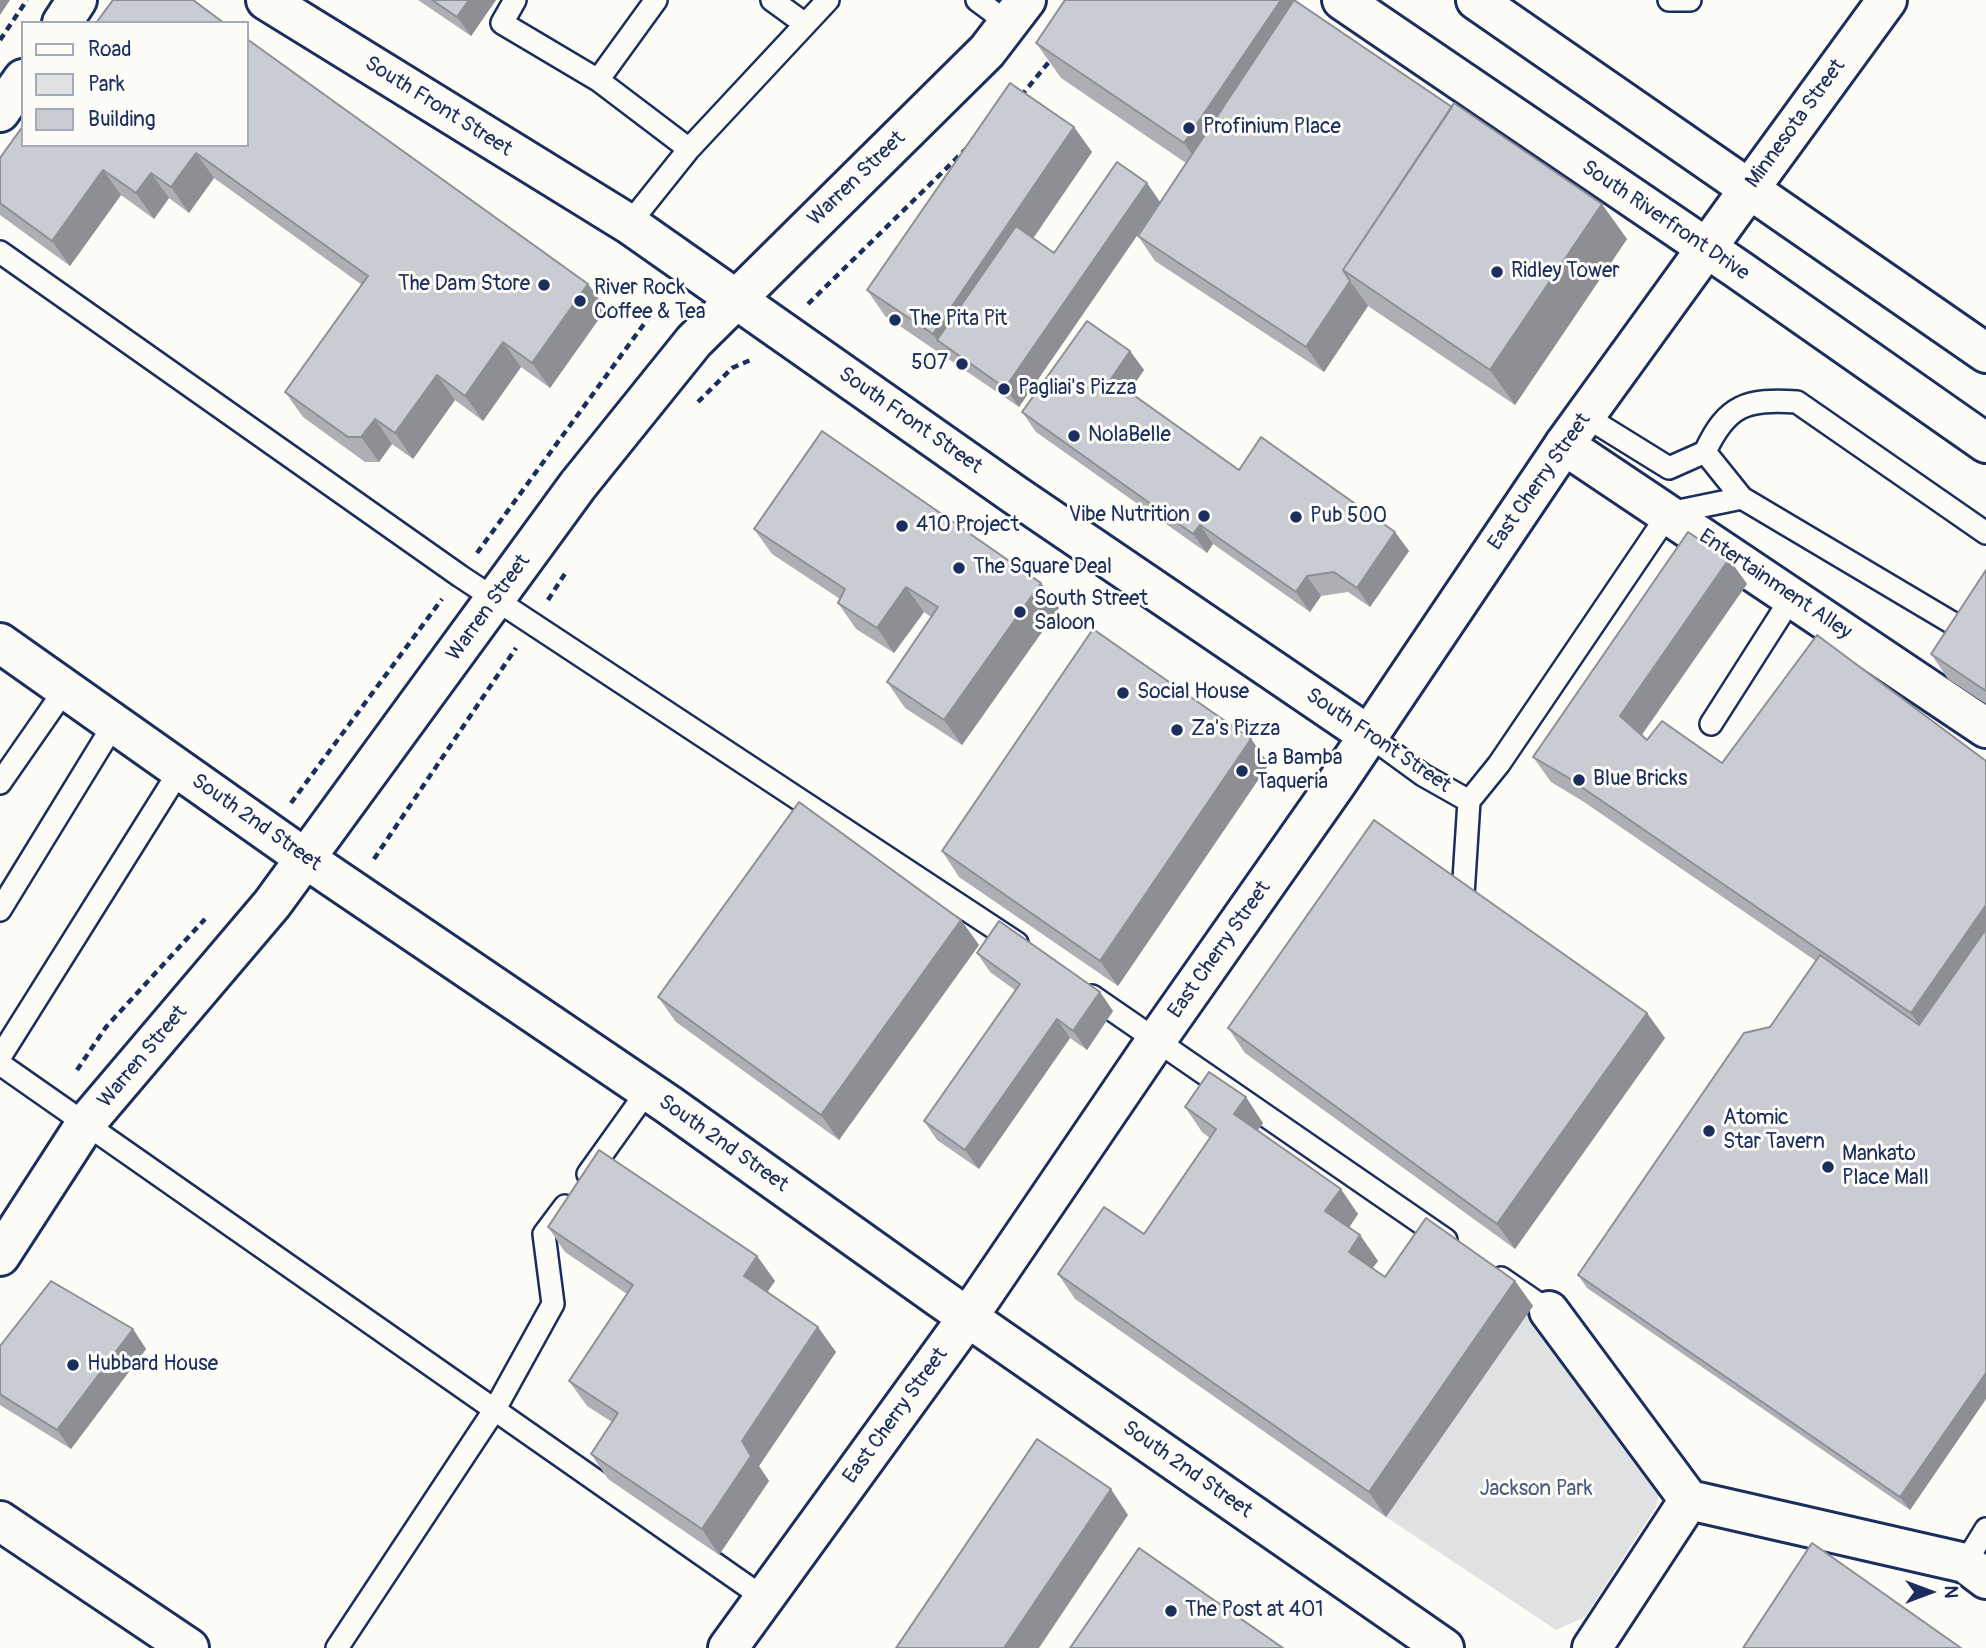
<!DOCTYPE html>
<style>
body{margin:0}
#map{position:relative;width:1986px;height:1648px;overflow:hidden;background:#fdfcf7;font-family:Pangolin,sans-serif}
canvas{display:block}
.legend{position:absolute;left:21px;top:21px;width:228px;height:126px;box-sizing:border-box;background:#fdfcf7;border:2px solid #a3aaba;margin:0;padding:9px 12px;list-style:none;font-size:21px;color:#1b2f5e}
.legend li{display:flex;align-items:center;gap:14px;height:35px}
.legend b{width:35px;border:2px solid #a3aaba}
.north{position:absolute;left:1895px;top:1557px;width:70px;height:70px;-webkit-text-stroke:5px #fdfcf7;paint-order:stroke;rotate:90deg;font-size:19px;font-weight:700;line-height:28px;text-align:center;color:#1b2f5e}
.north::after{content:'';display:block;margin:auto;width:24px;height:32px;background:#1b2f5e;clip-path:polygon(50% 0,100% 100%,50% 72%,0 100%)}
</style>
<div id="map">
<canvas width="1986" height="1648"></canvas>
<ul class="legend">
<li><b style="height:9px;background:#fdfcf7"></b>Road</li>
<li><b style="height:19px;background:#e0e1e3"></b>Park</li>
<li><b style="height:19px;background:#c9ccd3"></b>Building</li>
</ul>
<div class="north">N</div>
</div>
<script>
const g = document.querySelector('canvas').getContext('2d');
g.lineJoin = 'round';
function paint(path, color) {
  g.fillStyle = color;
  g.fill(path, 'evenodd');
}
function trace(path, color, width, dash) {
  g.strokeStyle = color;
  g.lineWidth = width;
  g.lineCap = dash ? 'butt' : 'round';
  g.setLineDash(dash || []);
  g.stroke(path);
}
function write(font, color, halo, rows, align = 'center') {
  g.font = font + ' Pangolin,sans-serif';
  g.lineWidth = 6;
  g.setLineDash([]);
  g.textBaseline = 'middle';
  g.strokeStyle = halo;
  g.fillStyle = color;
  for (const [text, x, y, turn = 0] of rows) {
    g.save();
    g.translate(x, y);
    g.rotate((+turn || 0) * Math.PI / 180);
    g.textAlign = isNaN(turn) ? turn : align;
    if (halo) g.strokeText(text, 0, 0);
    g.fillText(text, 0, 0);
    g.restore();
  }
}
paint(new Path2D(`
 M1533,1306L1659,1492L1656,1507L1585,1617L1556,1630L1386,1517Z`), '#e0e1e3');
const lane = new Path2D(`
 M515,0L502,23L598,80L689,149
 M772,0L805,24
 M977,0L1008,23
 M1669,0H1690
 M598,80L656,0
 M629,224L689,149L828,0
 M0,252L460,576L1017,943
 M1585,416L1669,468L1705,452C1727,404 1747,399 1797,402L1986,533
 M1705,452L1742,498
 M1711,724L1792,597
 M1368,735L1423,775L1469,801L1463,895
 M0,783L66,688
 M1469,801L1499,764L1669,513L1742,498L1976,637
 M0,910L114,724
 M1092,996L1446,1240
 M0,1057L180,770
 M0,1064L764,1598
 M588,1174L648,1090
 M1501,1278L1549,1311
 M1965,1563L1986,1529
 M337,1648L495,1409L553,1304L544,1234L565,1206`);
const street = new Path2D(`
 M62,23L77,0
 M0,112L23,79
 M1750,188L1887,0
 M1564,445L1986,728
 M1549,1311L1689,1500L1965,1563L1986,1579
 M0,1521L189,1648
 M1592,1648L1689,1500`);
const secondary = new Path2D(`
 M266,0L629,224L1015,495L1368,735
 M1342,0L1739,270L1986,443
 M1476,0L1986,353
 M0,643L306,859L669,1105L940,1298L1444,1648
 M0,1256L86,1123L272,904L578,485L694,341L987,51L1026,0
 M728,1648L968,1317L1155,1042L1336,784L1564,445L1750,188`);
trace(lane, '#1b2f5e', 26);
trace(street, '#1b2f5e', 44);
trace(secondary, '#1b2f5e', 44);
trace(new Path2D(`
 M0,40L27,0
 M1021,96L1053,57
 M808,304L967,148
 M698,402L732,368L753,359
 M477,553L652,313
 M548,600L566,572
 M291,803L442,599
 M374,859L516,648
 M77,1070L106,1027L205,919`), '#1b2f5e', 4.5, [7, 5]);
trace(lane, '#fdfcf7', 21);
trace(street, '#fdfcf7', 38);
trace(secondary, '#fdfcf7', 38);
paint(new Path2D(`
 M418,0H496L471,36Z
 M1294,0L1452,107L1627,239L1515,405L1368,306L1324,372L1155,261L1138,236L1148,220L1019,407L885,316L867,290L1074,127L1092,152L1033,238L1054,253L1147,183L1160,202L1186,163L1061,78L1036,43Z
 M247,145L588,284L606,309L550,388L521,367L483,421L455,400L413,459L392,444L379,462H365L303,417L285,392L362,285L214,178L189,213L169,198L154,219L121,195L70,266L0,215V158Z
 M1130,351L1144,370L1129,391L1239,470L1395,532L1409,551L1370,607L1348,592L1321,596L1310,612L1213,544L1207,553L1036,432L1022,412Z
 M754,529L1059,608L962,745L905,708L887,682L931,617L924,612L894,653L856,629L838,603L840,599L772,554Z
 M1729,559L1747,584L1642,735L1647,740L1722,763L1986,761V1399L1910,1510L1587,1288L1578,1275L1770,1027L1816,961L1584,802L1551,782L1533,757Z
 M1986,570V704L1948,679L1931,654Z
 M1251,739L1269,764L1118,986L959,877L942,851Z
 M961,920L979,945L839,1140L676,1022L658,997Z
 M977,953L1100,992L1113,1011L1087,1050L1070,1038L979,1169L937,1140L924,1121L1015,990L990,972Z
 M1647,1013L1665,1038L1515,1249L1245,1053L1228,1028Z
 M1185,1107L1263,1123L1257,1131L1358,1214L1349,1228L1360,1235L1378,1261L1372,1268L1385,1277L1515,1281L1533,1306L1386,1517L1075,1299L1058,1274L1144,1234L1210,1138L1202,1132Z
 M548,1227L757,1256L775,1281L767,1292L836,1352L759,1466L769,1481L719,1555L608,1479L591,1454L612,1422L587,1406L569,1381L627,1294L565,1252Z
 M133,1329L146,1349L71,1449L0,1405V1346Z`), '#adafb5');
paint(new Path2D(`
 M0,0H10L0,15Z
 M469,0H496L471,36L457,17Z
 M1281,0H1294L1312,26L1209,178L1184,143Z
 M1074,127L1092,152L955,353L937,340L933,334Z
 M196,153L214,178L189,213L171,187Z
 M103,170L121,195L70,266L52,241Z
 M151,173L169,198L154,219L136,193Z
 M1147,183L1160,202L1019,407L1005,388Z
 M1602,204L1627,239L1515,405L1490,370Z
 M1350,281L1368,306L1324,372L1306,347Z
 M588,284L606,309L550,388L532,363Z
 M503,342L521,367L483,421L465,396Z
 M1130,351L1144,370L1125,398L1111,379Z
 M437,375L455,400L413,459L395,433Z
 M375,419L392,444L379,462L361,437Z
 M1200,525L1213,544L1207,553L1193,534Z
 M1395,532L1409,551L1370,607L1357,588Z
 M1729,559L1747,584L1637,741L1620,716Z
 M1307,576L1321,596L1310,612L1296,592Z
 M1041,583L1059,608L962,745L944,720Z
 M906,587L924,612L894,653L877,628Z
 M1251,739L1269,764L1118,986L1100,961Z
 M1986,905V956L1928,1038L1911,1013Z
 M961,920L979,945L839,1140L821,1115Z
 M1100,992L1113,1011L1087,1050L1073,1031Z
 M1647,1013L1665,1038L1515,1249L1497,1224Z
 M1057,1019L1070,1038L979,1169L965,1150Z
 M1246,1097L1263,1123L1251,1140L1234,1114Z
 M1341,1189L1358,1214L1343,1236L1325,1211Z
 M1360,1235L1378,1261L1366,1277L1349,1252Z
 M757,1256L775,1281L761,1301L744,1276Z
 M1515,1281L1533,1306L1386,1517L1369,1492Z
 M818,1327L836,1352L759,1466L769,1481L719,1555L702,1529L742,1441Z
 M133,1329L146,1349L71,1449L57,1430Z
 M1986,1373V1399L1910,1510L1900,1497Z
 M1111,1489L1128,1515L1039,1648H1004Z`), '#8d8f94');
const building = new Path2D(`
 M113,0H193L224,23H96Z
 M432,0H469L457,17Z
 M1065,0H1281L1184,143L1036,43Z
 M1294,0L1452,107L1343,270L1350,281L1306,347L1138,236Z
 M247,39L588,284L532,363L503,342L465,396L437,375L395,433L375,419L361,437H348L285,392L368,276L196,153L171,187L151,173L136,193L103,170L52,241L0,203V158L23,126V145H247Z
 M1010,83L1074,127L933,334L867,290Z
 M1454,103L1602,204L1490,370L1343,270Z
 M1117,162L1147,183L1005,388L937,340L1016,226L1054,253Z
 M1087,321L1130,351L1111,379L1239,470L1261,437L1395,532L1357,588L1334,572L1307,576L1296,592L1200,525L1193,534L1022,412Z
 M822,431L1041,583L944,720L887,682L938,607L906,587L877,628L838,603L845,589L754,529Z
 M1688,532L1729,559L1620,716L1647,740L1662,721L1722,763L1817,635L1986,761V905L1911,1013L1567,777L1533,757Z
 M1986,570V691L1931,654Z
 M1093,629L1251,739L1100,961L942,851Z
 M799,802L961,920L821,1115L658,997Z
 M1374,820L1647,1013L1497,1224L1228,1028Z
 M999,921L1100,992L1073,1031L1057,1019L965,1150L924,1121L1020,984L977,953Z
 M1986,929V1373L1900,1497L1578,1275L1744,1033L1770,1027L1820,955L1919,1025Z
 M1209,1072L1246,1097L1234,1114L1341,1189L1325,1211L1360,1235L1349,1252L1385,1277L1426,1218L1515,1281L1369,1492L1058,1274L1104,1207L1144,1234L1216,1129L1185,1107Z
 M599,1150L757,1256L744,1276L818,1327L742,1441L751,1456L702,1529L591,1454L618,1413L569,1381L633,1285L548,1227Z
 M51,1281L133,1329L57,1430L0,1394V1346Z
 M1037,1439L1111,1489L1004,1648H896Z
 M1812,1543L1961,1648H1743Z
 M1139,1548L1283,1648H1070Z`);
paint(building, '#c9ccd3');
trace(building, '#8d8f94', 2);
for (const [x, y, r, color] of [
 [1189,128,7,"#1b2f5e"],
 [1497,272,7,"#1b2f5e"],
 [544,285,7,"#1b2f5e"],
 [580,301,7,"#1b2f5e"],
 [895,320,7,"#1b2f5e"],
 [962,364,7,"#1b2f5e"],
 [1004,389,7,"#1b2f5e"],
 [1074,436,7,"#1b2f5e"],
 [1204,516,7,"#1b2f5e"],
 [1296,517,7,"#1b2f5e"],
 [902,526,7,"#1b2f5e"],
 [959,568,7,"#1b2f5e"],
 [1020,612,7,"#1b2f5e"],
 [1123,693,7,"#1b2f5e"],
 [1177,730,7,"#1b2f5e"],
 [1242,771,7,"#1b2f5e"],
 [1579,780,7,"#1b2f5e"],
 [1709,1131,7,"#1b2f5e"],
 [1828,1167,7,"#1b2f5e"],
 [73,1365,7,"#1b2f5e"],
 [1171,1611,7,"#1b2f5e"]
]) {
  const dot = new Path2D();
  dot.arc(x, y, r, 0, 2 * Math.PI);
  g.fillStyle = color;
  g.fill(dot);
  trace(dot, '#fdfcf7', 2.5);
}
write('21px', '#1b2f5e', '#fdfcf7', [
 ["South Front Street",438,107,32],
 ["Minnesota Street",1796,124,-54],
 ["Warren Street",857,179,-44],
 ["South Riverfront Drive",1665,221,34],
 ["South Front Street",910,421,35],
 ["East Cherry Street",1540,482,-55],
 ["Entertainment Alley",1775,585,34],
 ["Warren Street",489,608,-54],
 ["South Front Street",1378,741,34],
 ["South 2nd Street",256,823,35],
 ["East Cherry Street",1220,950,-55],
 ["Warren Street",143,1057,-50],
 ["South 2nd Street",723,1144,35],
 ["East Cherry Street",896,1416,-54],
 ["South 2nd Street",1187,1470,35]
]);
write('21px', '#1b2f5e', '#fdfcf7', [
 ["Profinium Place",1203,128],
 ["Ridley Tower",1511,272],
 ["The Dam Store",530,285,"right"],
 ["River Rock",594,289],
 ["Coffee & Tea",594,313],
 ["The Pita Pit",909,320],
 ["507",948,364,"right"],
 ["Pagliai's Pizza",1018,389],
 ["NolaBelle",1088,436],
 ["Vibe Nutrition",1190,516,"right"],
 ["Pub 500",1310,517],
 ["410 Project",916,526],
 ["The Square Deal",973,568],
 ["South Street",1034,600],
 ["Saloon",1034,624],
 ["Social House",1137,693],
 ["Za's Pizza",1191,730],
 ["La Bamba",1256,759],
 ["Taqueria",1256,783],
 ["Blue Bricks",1593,780],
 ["Atomic",1723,1119],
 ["Star Tavern",1723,1143],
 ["Mankato",1842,1155],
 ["Place Mall",1842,1179],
 ["Hubbard House",87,1365],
 ["The Post at 401",1185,1611]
], 'left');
write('21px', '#4c5c7f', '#fdfcf7', [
 ["Jackson Park",1536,1490]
]);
</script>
